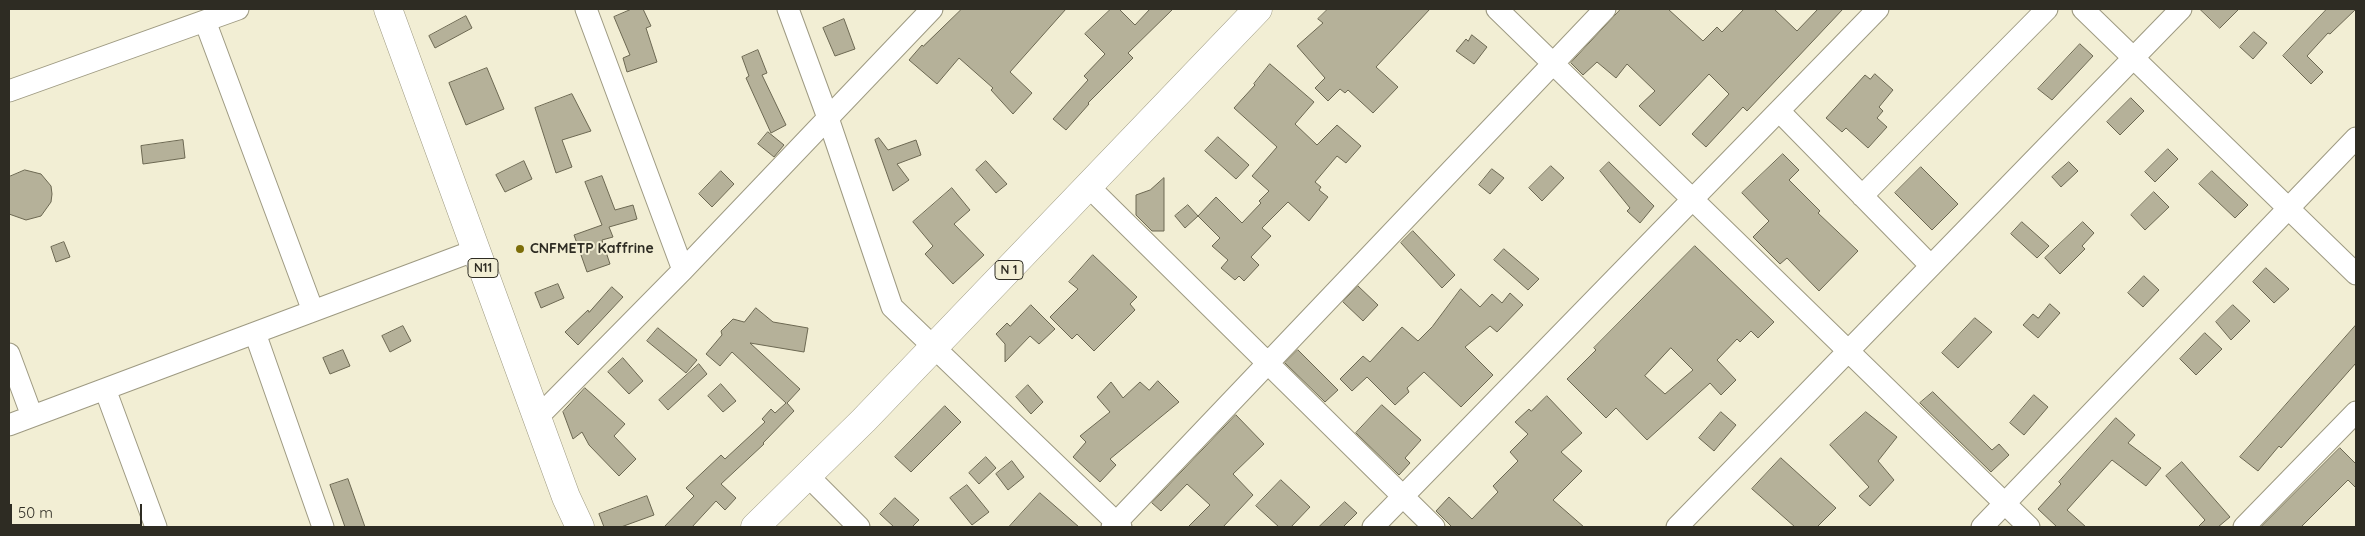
<!DOCTYPE html>
<style>
body{margin:0}
#map{position:relative;width:2365px;height:536px;overflow:hidden;background:#f2eed4;font-family:Quicksand,sans-serif}
canvas{display:block}
.frame{position:absolute;inset:0;border:10px solid #2e2c23;pointer-events:none}
.scale{position:absolute;left:10px;top:504px;width:132px;height:22px;box-sizing:border-box;border:2px solid #2e2c23;border-top:0;padding-left:6px;font-size:15px;line-height:18px;white-space:nowrap;color:#2e2c23;-webkit-text-stroke:4px #f2eed4;paint-order:stroke}
</style>
<div id="map">
<canvas width="2365" height="536"></canvas>
<div class="frame"></div>
<div class="scale">50 m</div>
</div>
<script>
const g = document.querySelector('canvas').getContext('2d');
g.lineJoin = 'round';
function paint(path, color) {
  g.fillStyle = color;
  g.fill(path, 'evenodd');
}
function trace(path, color, width, dash) {
  g.strokeStyle = color;
  g.lineWidth = width;
  g.lineCap = dash ? 'butt' : 'round';
  g.setLineDash(dash || []);
  g.stroke(path);
}
function write(font, color, halo, rows, align = 'center') {
  g.font = font + ' Quicksand,sans-serif';
  g.lineWidth = 4;
  g.setLineDash([]);
  g.textBaseline = 'middle';
  g.strokeStyle = halo;
  g.fillStyle = color;
  for (const [text, x, y, turn = 0] of rows) {
    g.save();
    g.translate(x, y);
    g.rotate((+turn || 0) * Math.PI / 180);
    g.textAlign = isNaN(turn) ? turn : align;
    if (halo) g.strokeText(text, 0, 0);
    g.fillText(text, 0, 0);
    g.restore();
  }
}
const building = new Path2D(`
 M632,9H643L651,26L646,28L657,62L627,72L623,58L630,55L614,17Z
 M962,9H1066L1010,72L1032,93L1013,114L991,90L993,88L959,58L937,84L909,60L922,45L923,46Z
 M1111,9H1119L1135,25L1150,9H1173L1128,53L1133,58L1088,103L1089,104L1066,130L1053,119L1088,80L1084,76L1105,54L1085,34Z
 M1328,9H1430L1376,67L1398,87L1373,113L1348,90L1345,93L1340,89L1328,101L1315,88L1325,78L1297,46L1323,23L1318,19Z
 M1621,9H1668L1703,41L1717,27L1722,32L1744,9H1774L1797,31L1818,9H1843L1747,111L1743,107L1706,147L1692,134L1729,94L1709,74L1660,126L1639,106L1655,91L1627,64L1616,78L1597,62L1583,75L1571,63Z
 M2200,9H2239L2220,28Z
 M2327,9H2356L2330,34L2328,33L2307,56L2323,72L2311,84L2283,56Z
 M466,16L472,28L435,48L429,36Z
 M844,19L855,49L835,56L823,28Z
 M2254,32L2267,43L2253,59L2240,47Z
 M1472,35L1487,47L1474,64L1456,51L1466,39L1468,41Z
 M2080,44L2093,56L2052,100L2038,89Z
 M758,50L767,73L762,75L786,125L771,133L746,78L749,76L742,57Z
 M1270,64L1314,102L1295,124L1317,145L1337,125L1361,146L1346,163L1337,156L1315,182L1321,187L1319,190L1328,197L1309,221L1288,202L1262,228L1271,236L1251,257L1259,265L1244,281L1239,276L1235,280L1221,268L1228,260L1212,246L1220,238L1198,216L1216,197L1242,223L1261,203L1259,201L1269,191L1252,176L1277,147L1234,108L1255,85L1254,84Z
 M487,68L504,109L466,125L449,83Z
 M1875,74L1893,90L1879,107L1883,111L1877,118L1887,127L1868,148L1846,128L1842,132L1826,118L1865,75L1870,79Z
 M572,94L591,131L562,140L572,167L556,173L535,108Z
 M2131,98L2144,111L2120,135L2107,122Z
 M768,132L784,145L774,157L758,144Z
 M1218,137L1249,165L1236,179L1205,151Z
 M879,138L888,150L916,140L921,155L897,164L909,180L893,191L875,140Z
 M183,140L185,158L143,164L141,146Z
 M2168,149L2178,159L2155,182L2145,172Z
 M1783,154L1799,170L1789,180L1820,211L1818,213L1858,251L1819,291L1787,258L1780,264L1753,237L1769,221L1742,193Z
 M524,161L532,179L505,192L496,175Z
 M986,161L1007,184L996,193L976,170Z
 M1609,162L1654,206L1640,223L1627,211L1630,208L1600,171Z
 M2069,162L2078,171L2061,187L2052,177Z
 M1551,166L1564,178L1542,201L1529,188Z
 M1921,167L1958,204L1932,230L1895,193Z
 M1492,169L1504,178L1490,194L1479,185Z
 M25,170L41,174L51,186L52,194L51,202L41,216L26,220L9,214V177Z
 M721,171L734,184L712,207L699,194Z
 M2212,171L2248,205L2235,218L2199,184Z
 M602,176L615,210L633,205L637,219L609,227L613,237L602,240L610,264L587,272L574,235L602,225L585,182Z
 M1164,178V231H1152L1136,215V195L1150,190Z
 M952,188L970,210L954,224L984,255L953,284L925,254L933,246L913,222Z
 M2154,192L2169,207L2145,230L2131,215Z
 M1188,205L1198,216L1185,228L1175,216Z
 M2022,222L2049,246L2037,258L2011,234Z
 M2083,222L2094,233L2082,246L2085,249L2060,274L2045,258Z
 M1413,231L1455,275L1442,288L1401,243Z
 M64,242L70,257L56,262L51,247Z
 M1695,246L1774,322L1758,338L1751,331L1740,342L1737,339L1717,360L1736,380L1721,395L1710,383L1647,440L1616,408L1606,418L1567,379L1596,350L1594,348ZM1671,348L1693,370L1665,394L1645,376Z
 M1504,249L1539,279L1528,290L1494,260Z
 M1093,255L1137,297L1130,304L1135,310L1094,351L1077,334L1072,339L1050,317L1078,289L1069,282Z
 M2266,268L2289,289L2274,303L2253,282Z
 M2144,276L2159,290L2143,307L2128,293Z
 M558,284L564,298L541,308L535,293Z
 M1358,286L1378,305L1363,321L1343,302Z
 M612,287L623,297L578,345L565,332L588,310L589,312Z
 M1461,289L1480,307L1492,294L1502,303L1510,293L1523,305L1497,332L1490,326L1465,347L1493,375L1461,407L1424,372L1407,388L1409,392L1395,405L1367,377L1352,391L1340,379L1363,356L1370,362L1402,327L1418,341L1432,327Z
 M2050,304L2060,313L2038,338L2023,325L2033,314L2038,318Z
 M1031,305L1055,329L1039,344L1030,336L1005,362V344L996,334L1007,323L1010,326Z
 M2233,305L2250,321L2231,340L2216,322Z
 M756,308L773,322L808,328L804,352L750,343L800,389L787,403L794,411L763,443L764,444L721,484L736,498L725,510L716,501L692,527H664L694,496L686,488L721,455L725,459L765,422L762,419L771,409L775,413L786,403L732,352L720,366L706,354L722,335L721,331L733,319L744,322Z
 M1975,318L1992,332L1958,368L1942,353Z
 M2356,325V363L2281,448L2279,446L2258,471L2240,457Z
 M403,326L411,341L390,352L382,336Z
 M658,328L697,360L686,373L647,341Z
 M2205,333L2222,349L2196,375L2180,359Z
 M343,350L350,366L330,374L323,358Z
 M1298,350L1338,390L1325,402L1285,363Z
 M623,358L643,381L629,394L608,372Z
 M699,364L707,374L668,410L659,400Z
 M1158,381L1179,402L1110,459L1116,465L1100,482L1073,457L1086,442L1080,436L1110,412L1097,397L1111,382L1123,398L1140,382L1149,390Z
 M721,384L736,401L723,412L708,396Z
 M1028,385L1043,402L1031,414L1016,397Z
 M585,388L625,424L614,436L636,459L619,476L589,445L582,432L573,439L563,412Z
 M1933,392L1992,450L1999,444L2009,455L1991,472L1920,403Z
 M2034,395L2048,407L2024,435L2010,423Z
 M1547,396L1582,433L1561,452L1582,471L1553,500L1584,527H1452L1436,511L1449,497L1472,519L1498,492L1493,486L1518,461L1510,452L1528,434L1515,422L1529,409L1531,411Z
 M1382,405L1421,440L1405,458L1410,463L1399,475L1356,433Z
 M945,406L961,422L911,472L895,457Z
 M1721,412L1736,425L1714,451L1699,438Z
 M1866,412L1897,437L1878,461L1894,480L1870,506L1859,496L1869,487L1830,445Z
 M1236,415L1264,444L1233,474L1253,495L1223,527H1188L1210,505L1187,484L1161,511L1152,503Z
 M2116,418L2135,435L2128,443L2161,468L2146,486L2112,460L2067,510L2086,527H2057L2038,509L2061,484L2059,482Z
 M2340,448L2356,464V488L2348,480L2301,527H2261Z
 M986,457L996,468L979,484L969,473Z
 M1781,458L1836,508L1817,527H1795L1752,489Z
 M1012,461L1024,477L1008,490L996,474Z
 M2182,462L2230,517L2218,527H2198L2205,520L2166,476Z
 M348,479L365,527H345L330,485Z
 M1281,480L1310,507L1291,527H1279L1256,506Z
 M967,485L989,512L972,525L950,498Z
 M1040,493L1079,527H1009Z
 M647,496L654,515L621,527H604L599,514Z
 M895,498L919,520L912,527H894L880,514Z
 M1345,502L1357,513L1343,527H1319Z`);
paint(building, '#b5b199');
trace(building, '#6c6852', 1);
const minor = new Path2D(`
 M586,9L683,270
 M788,9L828,118L892,307L1121,527
 M1497,9L2029,527
 M2083,9L2356,274
 M205,21L313,311
 M9,91L238,9
 M1779,111L1931,266
 M1088,186L1434,527
 M1862,196L2047,9
 M255,333L323,527
 M9,354L32,416
 M105,389L156,527
 M537,418L683,270L932,9
 M9,425L476,250
 M808,476L859,527
 M1112,527L1605,9
 M1373,527L1878,9
 M1677,527L2181,9
 M1982,527L2356,138
 M2244,527L2356,412`);
const primary = new Path2D(`
 M388,9L566,497L580,527`);
const trunk = new Path2D(`
 M755,527L864,420L1258,9`);
trace(minor, '#9e9a82', 23);
trace(primary, '#9e9a82', 29);
trace(trunk, '#9e9a82', 29);
trace(minor, '#fff', 21);
trace(primary, '#fff', 28);
trace(trunk, '#fff', 28);
for (const [x, y, r, color] of [
 [520,249,5,"#7c6d08"]
]) {
  const dot = new Path2D();
  dot.arc(x, y, r, 0, 2 * Math.PI);
  g.fillStyle = color;
  g.fill(dot);
  trace(dot, '#f2eed4', 2);
}
for (const [x, y, w] of [
 [483,268,30],
 [1009,270,28]
]) {
  const box = new Path2D();
  box.roundRect(x - w / 2, y - 9.5, w, 19, 4);
  g.fillStyle = '#f2eed4';
  g.fill(box);
  trace(box, '#2e2c23', 1);
}
write('bold 12px', '#2e2c23', null, [
 ["N11",483,268],
 ["N 1",1009,270]
]);
write('bold 14px', '#2e2c23', '#f2eed4', [
 ["CNFMETP Kaffrine",530,249]
], 'left');
</script>
